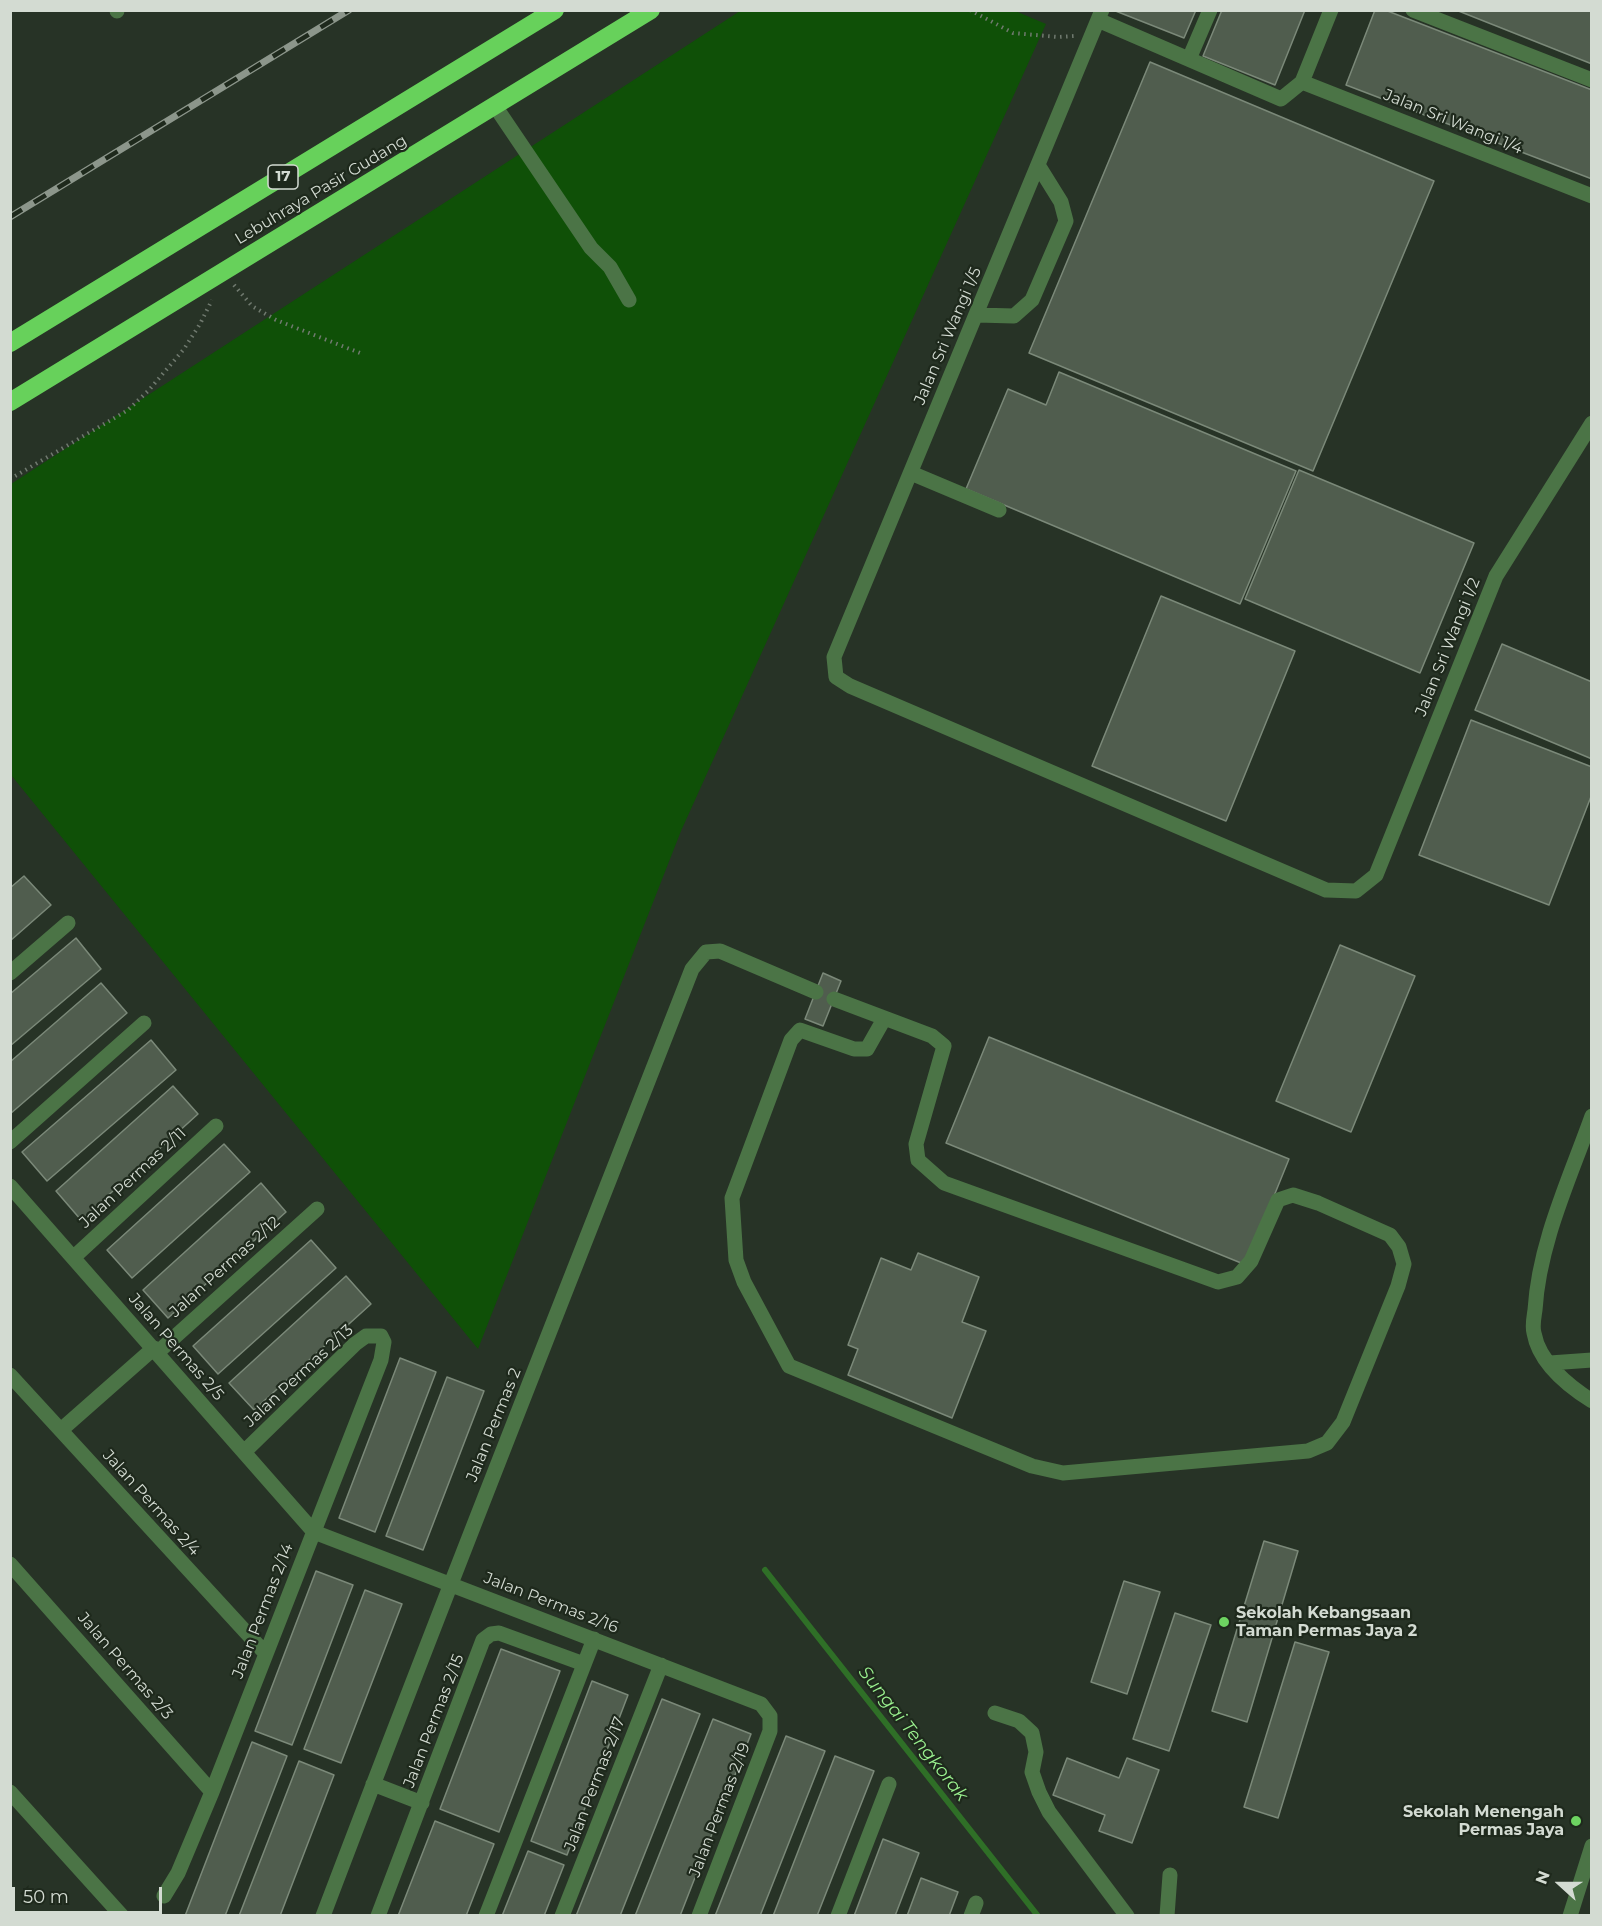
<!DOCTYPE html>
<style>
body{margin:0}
#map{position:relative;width:1602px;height:1926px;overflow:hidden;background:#273326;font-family:Montserrat,sans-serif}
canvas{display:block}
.frame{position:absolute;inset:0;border:12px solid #d3dbd2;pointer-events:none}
.north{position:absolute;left:1530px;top:1854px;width:60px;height:60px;-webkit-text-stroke:4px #1e291c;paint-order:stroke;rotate:291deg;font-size:16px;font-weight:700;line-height:24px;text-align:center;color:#d3dbd2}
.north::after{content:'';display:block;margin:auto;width:21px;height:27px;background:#d3dbd2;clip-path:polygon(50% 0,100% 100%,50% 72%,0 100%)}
.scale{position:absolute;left:12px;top:1887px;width:150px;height:27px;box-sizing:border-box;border:3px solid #d3dbd2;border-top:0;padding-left:8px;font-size:18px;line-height:21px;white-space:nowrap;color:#d3dbd2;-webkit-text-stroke:4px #1e291c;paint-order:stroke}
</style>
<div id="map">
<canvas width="1602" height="1926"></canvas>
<div class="frame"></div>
<div class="north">N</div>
<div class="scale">50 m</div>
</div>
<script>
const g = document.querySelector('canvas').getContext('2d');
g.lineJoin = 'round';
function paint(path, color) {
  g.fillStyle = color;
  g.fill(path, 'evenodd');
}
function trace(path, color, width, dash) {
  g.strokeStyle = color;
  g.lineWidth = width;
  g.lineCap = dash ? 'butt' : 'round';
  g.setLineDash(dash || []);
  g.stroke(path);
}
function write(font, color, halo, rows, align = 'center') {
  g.font = font + ' Montserrat,sans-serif';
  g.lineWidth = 4.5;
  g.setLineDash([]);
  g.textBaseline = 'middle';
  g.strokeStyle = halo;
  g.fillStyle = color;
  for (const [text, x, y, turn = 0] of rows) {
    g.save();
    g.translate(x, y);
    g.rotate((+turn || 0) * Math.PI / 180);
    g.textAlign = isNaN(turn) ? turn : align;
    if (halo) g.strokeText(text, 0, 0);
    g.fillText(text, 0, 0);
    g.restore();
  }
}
paint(new Path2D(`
 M1013,10L1046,24L681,831L478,1349L11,775V484L740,11Z`), '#0f5007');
trace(new Path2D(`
 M765,1570L1038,1916`), '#2f6f27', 6);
const building = new Path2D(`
 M1113,10H1196L1184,38Z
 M1222,10H1305L1275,85L1203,56Z
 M1375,10H1385L1592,90V179L1346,85Z
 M1456,10H1592V64Z
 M1150,62L1434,181L1313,471L1029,353Z
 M1059,372L1296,471L1240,604L966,489L1008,389L1046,405Z
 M1299,470L1474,543L1420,673L1245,599Z
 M1161,596L1295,651L1226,821L1092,766Z
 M1502,644L1592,682V759L1475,710Z
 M1471,720L1592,767V794L1549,905L1419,855Z
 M24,876L51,905L10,941V888Z
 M76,938L101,969L10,1046V994Z
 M1340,945L1415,976L1351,1132L1276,1101Z
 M823,973L841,981L823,1026L805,1019Z
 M101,983L127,1013L10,1114V1062Z
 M989,1037L1289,1159L1246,1265L946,1143Z
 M151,1040L176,1070L47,1181L22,1152Z
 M173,1086L198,1114L81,1220L56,1191Z
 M224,1144L250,1172L132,1278L107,1250Z
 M261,1183L286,1212L168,1318L143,1290Z
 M311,1240L336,1268L218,1374L193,1346Z
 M918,1253L979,1277L962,1322L986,1331L952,1418L848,1375L858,1349L848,1345L881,1258L911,1270Z
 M346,1276L371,1304L254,1410L229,1383Z
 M400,1358L436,1372L375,1532L339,1518Z
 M447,1377L484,1391L423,1550L386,1536Z
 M1264,1541L1298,1551L1247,1722L1212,1711Z
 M316,1571L353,1585L292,1745L255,1731Z
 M1124,1581L1160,1592L1127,1694L1091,1682Z
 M365,1590L402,1604L341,1763L304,1749Z
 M1175,1613L1211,1625L1169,1751L1133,1739Z
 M1295,1642L1329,1652L1278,1818L1244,1807Z
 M501,1649L560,1671L499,1832L440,1809Z
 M592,1681L628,1695L567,1855L531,1841Z
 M662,1699L700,1714L620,1916H576Z
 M713,1719L751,1734L680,1916H635Z
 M786,1736L825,1751L760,1916H715Z
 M252,1742L287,1756L225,1916H185Z
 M835,1756L874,1771L817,1916H773Z
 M1067,1758L1119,1778L1127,1758L1159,1770L1132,1843L1099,1831L1105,1815L1053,1795Z
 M299,1761L334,1775L280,1916H239Z
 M435,1821L494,1844L466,1916H398Z
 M883,1839L919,1853L895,1916H854Z
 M528,1851L564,1865L544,1916H502Z
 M921,1878L958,1892L949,1916H907Z`);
paint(building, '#505d4e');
trace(building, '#7b8979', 1.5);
trace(new Path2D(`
 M970,10L1013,33L1058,37L1074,36
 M234,285L252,306L276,320L360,353
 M10,479L128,410L149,390L184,349L200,324L212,300`), '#707a6f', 4, [1.5, 4.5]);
trace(new Path2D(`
 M117,10V11
 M1102,10L834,657L836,677L850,686L1326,890L1356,891L1376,875L1496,576L1592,423
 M1413,10L1592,80
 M1098,20L1281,99L1302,82L1331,10
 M1189,59L1210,10
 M1302,82L1592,196
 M495,106L591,248L610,267L629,300
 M977,315L1014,316L1032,300L1066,221L1061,202L1038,165
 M911,473L999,510
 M10,973L68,923
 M834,999L932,1036L944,1046L916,1144L918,1160L944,1183L1218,1282L1237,1277L1251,1261L1278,1200L1293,1195L1318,1203L1390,1235L1399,1247L1404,1264L1398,1286L1343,1422L1327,1443L1308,1451L1063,1473L1032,1466L789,1366L744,1282L736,1260L732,1198L791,1040L800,1030L854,1049H867L884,1019
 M1592,1116C1570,1178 1539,1243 1535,1310C1534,1317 1532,1326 1534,1333C1539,1362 1568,1386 1592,1401
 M10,1142L144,1023
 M10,1186L314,1532L761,1704L770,1716V1731L699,1916
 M74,1257L216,1126
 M158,1352L317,1209
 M1550,1363L1592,1360
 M10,1375L266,1654
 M61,1430L154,1348
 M10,1564L212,1792
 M995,1713L1019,1721L1032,1733L1036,1752L1032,1772L1039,1792L1049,1812L1127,1916
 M373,1784L422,1803
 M10,1792L122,1916
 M164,1896L178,1873L212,1792L381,1360L384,1342L381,1336H366L355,1344L244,1452
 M323,1916C443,1599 569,1284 692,969L706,952L720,951L816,992
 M378,1916L483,1640L491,1634L499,1633L584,1664
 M486,1916L594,1639
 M562,1916L661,1665
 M838,1916L889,1784
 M971,1916L976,1903
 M1167,1916L1170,1875
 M1570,1916L1592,1846`), '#4b7446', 15);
trace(new Path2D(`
 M10,343L555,10
 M10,402L651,10`), '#67d15b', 18);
const rail = new Path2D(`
 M10,217L349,10`);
trace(rail, '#8c968b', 7);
trace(rail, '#1e291c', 4.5, [14]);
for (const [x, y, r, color] of [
 [1224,1622,6,"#6dd361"],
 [1576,1821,6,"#6dd361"]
]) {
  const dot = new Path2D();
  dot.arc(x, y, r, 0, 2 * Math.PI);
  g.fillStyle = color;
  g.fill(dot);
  trace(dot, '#1e291c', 2);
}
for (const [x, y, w] of [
 [283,177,30]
]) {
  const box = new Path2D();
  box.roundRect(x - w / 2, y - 12, w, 24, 4.5);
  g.fillStyle = '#1e291c';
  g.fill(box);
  trace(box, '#d3dbd2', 1.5);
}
write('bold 15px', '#d3dbd2', null, [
 ["17",283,177]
]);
write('16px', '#d3dbd2', '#1e291c', [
 ["Jalan Sri Wangi 1/4",1453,122,22],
 ["Lebuhraya Pasir Gudang",321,190,-31],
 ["Jalan Sri Wangi 1/5",948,336,-67],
 ["Jalan Sri Wangi 1/2",1448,647,-68],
 ["Jalan Permas 2/11",133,1178,-43],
 ["Jalan Permas 2/12",225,1267,-42],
 ["Jalan Permas 2/5",176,1347,49],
 ["Jalan Permas 2/13",299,1376,-43],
 ["Jalan Permas 2",494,1425,-68],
 ["Jalan Permas 2/4",151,1503,48],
 ["Jalan Permas 2/16",551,1603,21],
 ["Jalan Permas 2/14",263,1611,-69],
 ["Jalan Permas 2/3",125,1666,49],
 ["Jalan Permas 2/15",434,1721,-69],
 ["Jalan Permas 2/17",595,1784,-69],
 ["Jalan Permas 2/19",720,1810,-69]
]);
write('bold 16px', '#d3dbd2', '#1e291c', [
 ["Sekolah Kebangsaan",1236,1613],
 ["Taman Permas Jaya 2",1236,1631],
 ["Sekolah Menengah",1564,1812,"right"],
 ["Permas Jaya",1564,1830,"right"]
], 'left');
write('italic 18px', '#9af18f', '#1e291c', [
 ["Sungai Tengkorak",913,1734,52]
]);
</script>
